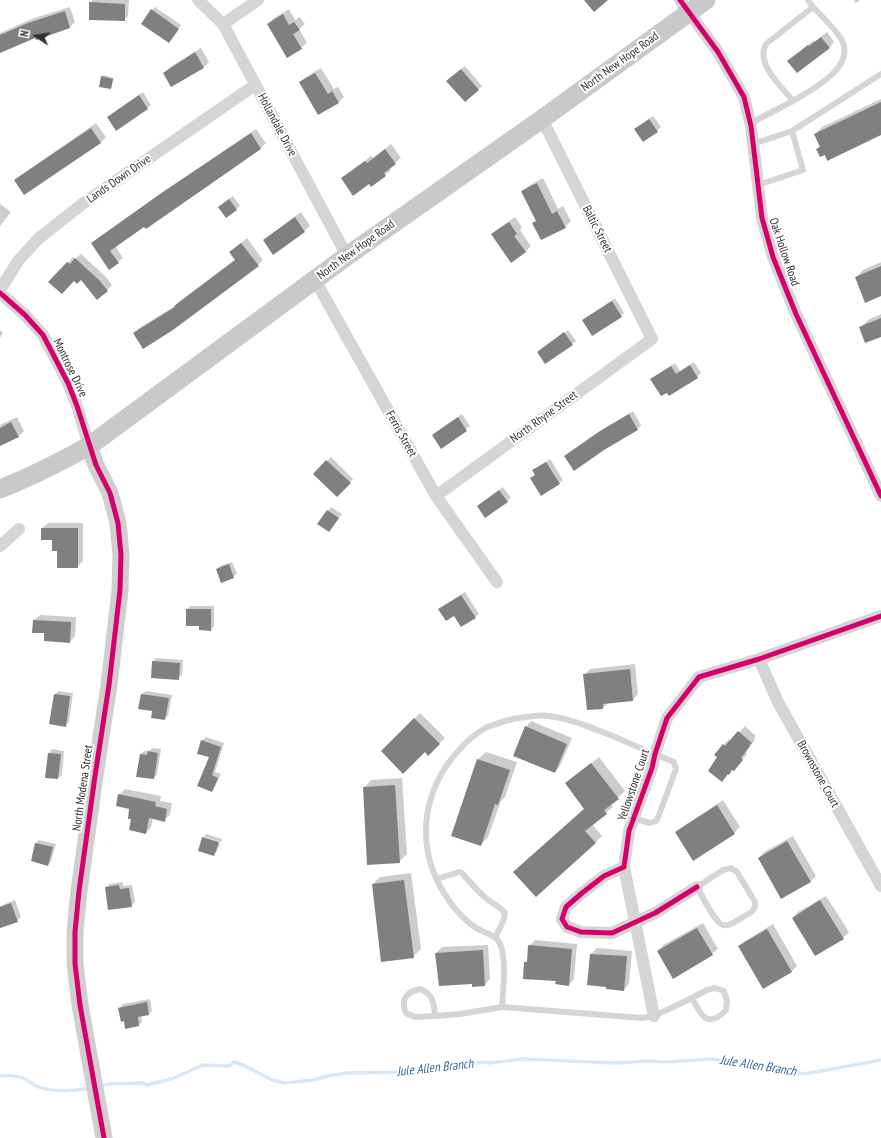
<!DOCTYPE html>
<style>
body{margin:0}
#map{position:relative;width:881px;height:1138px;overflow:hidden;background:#fff;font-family:"PT Sans Narrow",sans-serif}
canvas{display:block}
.north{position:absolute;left:16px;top:16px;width:40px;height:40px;-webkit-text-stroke:3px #fff;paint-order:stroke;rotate:282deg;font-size:11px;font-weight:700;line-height:16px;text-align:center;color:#313131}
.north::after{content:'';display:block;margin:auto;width:14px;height:18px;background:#313131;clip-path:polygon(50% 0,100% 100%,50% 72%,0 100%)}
</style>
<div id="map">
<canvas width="881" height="1138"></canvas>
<div class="north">N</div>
</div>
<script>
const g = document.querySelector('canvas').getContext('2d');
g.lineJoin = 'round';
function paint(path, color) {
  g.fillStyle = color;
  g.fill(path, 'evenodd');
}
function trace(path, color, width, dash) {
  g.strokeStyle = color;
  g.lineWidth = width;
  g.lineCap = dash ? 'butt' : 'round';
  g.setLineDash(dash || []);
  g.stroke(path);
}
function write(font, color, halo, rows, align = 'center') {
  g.font = font + ' "PT Sans Narrow",sans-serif';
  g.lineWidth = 4;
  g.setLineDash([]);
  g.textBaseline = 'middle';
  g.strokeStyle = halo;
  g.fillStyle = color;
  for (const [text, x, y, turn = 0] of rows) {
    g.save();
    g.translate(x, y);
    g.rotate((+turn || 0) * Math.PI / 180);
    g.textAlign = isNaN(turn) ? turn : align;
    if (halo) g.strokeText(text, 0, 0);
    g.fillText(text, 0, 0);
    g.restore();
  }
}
paint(new Path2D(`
 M93,0H129L128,16L124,20L90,3Z
 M854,0H860L856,3Z
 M70,7L75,22L70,27L36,38V37L0,52V33L34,18Z
 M155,7L181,25L172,38L152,10Z
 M289,9L295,20L300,17L305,24L299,29L307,43L301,48L268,24L274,18Z
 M827,32L834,42L829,48L789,61L814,40L815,42Z
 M201,48L209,62L204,67L171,86L164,73L170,67Z
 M465,66L482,86L478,90L451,77Z
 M321,68L334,89L338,87L344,97L339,102L319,114L300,82L306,77Z
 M104,75L114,78L111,88L102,77Z
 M143,92L151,105L147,108L108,117Z
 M881,99V134L825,154L817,149L820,146L815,134L822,127Z
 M653,116L661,127L644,141L639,126Z
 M96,123L106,137L100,143L15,180L21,175Z
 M256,129L266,143L261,148L146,228L145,226L115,246L123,258L118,262L92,243L97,239L166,190Z
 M391,144L401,158L389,168L391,170L385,175L369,182L342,178L371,156L373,158Z
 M543,178L558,209L563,206L571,221L565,227L537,220L522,192L528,186Z
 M233,196L240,206L226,217L219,207Z
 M0,204L11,212L0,226Z
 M301,212L310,226L304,231L273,253L264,240L270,235Z
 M515,217L522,227L520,230L531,246L525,252L492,234L498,229Z
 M247,238L263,260L258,265L134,333L139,328L175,306L180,301L236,259L230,252Z
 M81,254L105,276L112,285L107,290L81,279L50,282L73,257L75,259Z
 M881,262V295L856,278L863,270Z
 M615,298L624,313L621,316L583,320Z
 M881,314V336L860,328L868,320Z
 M568,330L576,341L572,344L538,352Z
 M0,331L3,332L0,338Z
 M694,362L701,373L697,377L652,379L675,363L680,371Z
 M633,411L641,425L638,429L604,449L565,456L605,428Z
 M462,414L470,426L441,448L436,432Z
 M17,417L24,431L18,437L0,445V425Z
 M331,457L353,479L337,496L314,474Z
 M550,459L563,480L559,483L536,474L533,471Z
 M503,487L511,498L507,501L478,506Z
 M331,507L342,514L329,531L319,524Z
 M48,523H83V561L77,567L58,550L53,539L42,528Z
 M232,562L237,574L233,577L217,570L220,566Z
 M465,592L479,614L475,617L454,615L440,609Z
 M191,606H214V626L211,630L200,625L187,609Z
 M40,615L76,617L75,636L70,642L34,620Z
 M156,658L183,660L182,675L178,678L153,662Z
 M635,664L638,694L633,700L608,703L603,708L584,675L590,669Z
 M58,691L73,693L69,722L65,725L55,695Z
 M146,691L172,695L168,716L164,719L153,710L142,694Z
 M420,713L445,738L428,754L425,751H382Z
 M531,721L572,738L560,766L555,772L526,727Z
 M745,726L756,736L754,739L755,740L746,752L747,754L739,764L718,757L723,745L729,739L731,741Z
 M206,737L224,743L215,772L221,774L215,787L212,791L210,757L202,741Z
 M153,748L161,749L157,775L153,778L141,754L144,751H149Z
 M52,749L64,751L62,775L58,778L46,777L49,753Z
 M486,752L517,762L505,797L501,801L488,837L481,845L478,759Z
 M599,757L625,791L611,804L613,807L592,824L602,836L595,843L521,865L585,808L566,783Z
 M402,778L407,854L399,862L364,788L371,780Z
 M125,789L161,796L160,801L172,803L170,815L164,820L153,818L151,827L146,833L132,819L131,808L119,795Z
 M723,800L740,827L734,833L693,859L676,832L682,827Z
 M206,834L222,839L221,842L204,837Z
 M793,836L816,876L810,882L759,858L764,852Z
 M204,837V839L220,844L217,851L214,855L203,838Z
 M39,840L56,844L51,861L48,865L36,843Z
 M411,873L421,949L413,957L373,884L380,877Z
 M123,882V886L132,885L135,902L131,906L106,888L110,884Z
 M826,896L849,932L843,938L793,918L798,912Z
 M15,900L21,917L17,921L0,927V906Z
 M703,923L718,949L712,954L658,951L663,945Z
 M773,924L797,966L792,971L763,988L739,946L745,941Z
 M535,940L577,944L574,979L569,985L557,980L525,962L528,960L529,946Z
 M488,945L490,979L485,985L472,983L436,953L442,947Z
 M597,948L632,951L629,984L624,990L607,986L591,954Z
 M150,999L152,1011L149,1014L141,1016L142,1022L139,1025L125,1020L119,1008L123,1004Z`), '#0003');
trace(new Path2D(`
 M0,1076C8,1075 18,1076 25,1079C29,1081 32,1084 36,1086C53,1093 72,1091 90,1088
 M100,1086L110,1084L143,1083L146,1085L172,1079L203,1065L229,1066L234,1062L243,1065L272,1080L285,1083L313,1080L332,1075H336L346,1073L405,1072L454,1065L486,1062L489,1063L523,1059L616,1063L648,1061L666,1062L712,1059L725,1061L730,1060L763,1065L804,1074L881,1060`), '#dae7f4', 3.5);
paint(new Path2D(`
 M584,0H608L594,12Z
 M89,2L125,4V21L89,20Z
 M151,9L179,29L169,43L141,24Z
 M65,11L70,28L36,40L35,38L0,53V35L28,23Z
 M283,14L289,25L294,22L300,30L293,34L302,49L287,58L267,24Z
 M821,37L830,48L797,73L787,61L808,45L809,46Z
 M195,52L204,68L171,87L163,73Z
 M461,69L479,90L465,102L446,81Z
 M315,73L328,94L332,91L339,103L318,115L299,82Z
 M101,76L113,79L111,89L99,87Z
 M139,95L148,109L116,131L107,117Z
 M881,102V135L827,161L825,155L820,157L816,149L820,147L814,134Z
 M649,119L658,132L643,142L634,129Z
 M91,128L101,143L24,195L14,180Z
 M251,133L261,149L146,229L144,227L110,251L119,263L109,270L91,243L160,194Z
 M385,149L396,164L384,173L386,176L371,187L369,184L353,196L341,178L365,161L367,163Z
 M537,183L552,214L557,211L566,228L541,240L532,223L536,221L521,191Z
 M229,199L237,210L226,218L218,207Z
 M295,217L305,232L273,255L263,240Z
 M509,222L517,234L514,236L526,252L511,263L491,234Z
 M241,243L259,266L173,330L143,349L133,333L175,307L174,306L235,260L229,252Z
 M75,258L100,281L108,291L97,300L81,280L77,284L74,281L62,294L48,282L67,262L70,264Z
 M881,266V296L865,303L855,277Z
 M612,301L622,317L592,336L582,320Z
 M881,318V337L865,343L859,327Z
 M564,332L573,345L545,364L537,352Z
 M690,365L698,378L669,396L667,393L661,396L650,379L671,366L676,374Z
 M629,414L638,430L604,450L574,471L564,456L600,431Z
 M458,417L467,431L441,449L432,435Z
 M11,422L19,437L0,446V428Z
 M326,460L351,483L337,497L313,474Z
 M546,462L560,484L541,496L530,478L535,475L532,470Z
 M499,490L508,502L485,518L477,506Z
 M327,510L339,518L329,532L317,524Z
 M41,528H78V568H57V551H52V540H41Z
 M229,564L234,578L221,583L216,569Z
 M461,595L476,618L461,627L454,616L446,621L438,609Z
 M186,609H211V631L199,630V626H186Z
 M33,620L71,622L70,643L44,641V633H32Z
 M152,661L180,663L179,680L151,678Z
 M630,669L633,701L603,704V709L587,710L583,674Z
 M54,694L70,696L66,727L49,724Z
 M141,694L169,698L165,720L151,718L152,711L138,709Z
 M414,718L440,744L428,756L425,752L403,774L381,751Z
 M525,726L567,744L555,773L513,756Z
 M738,731L752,743L749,745L750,746L741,758L743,760L734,771L732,770L729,775L728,774L722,782L708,771L717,757L714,755L723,744L725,746Z
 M201,740L221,747L212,775L218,778L212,792L197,786L209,757L197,754Z
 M148,751L158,753L154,779L136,777L140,754L147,755Z
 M48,753L61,754L58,779L45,778Z
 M477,759L510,770L498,805L495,804L481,846L451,836Z
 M591,763L619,799L604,810L607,814L585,831L596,843L536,897L513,872L584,809L565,783Z
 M395,785L400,863L367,865L363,787Z
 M118,794L156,802L155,806L167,809L165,822L149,818L146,834L129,830L131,819H128L129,809L116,806Z
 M717,805L735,834L693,861L675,832Z
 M202,837L219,842L214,856L198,851Z
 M787,841L811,882L781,899L758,858Z
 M35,843L53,847L48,866L31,861Z
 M404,880L414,958L381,962L372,884Z
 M119,885L120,889L129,888L132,907L108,910L105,887Z
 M820,900L844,939L815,956L792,918Z
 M11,903L18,922L0,928V907Z
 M697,928L713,955L673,979L657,951Z
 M767,929L792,972L763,989L738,946Z
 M528,945L572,949L569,986L555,984L556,981L523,979L524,962H527Z
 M483,950L485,986L472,987V984L439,986L435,953Z
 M590,954L627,956L624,991L606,989V987L587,985Z
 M147,1002L149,1015L138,1017L139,1026L125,1029L124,1021L121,1022L118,1008Z`), '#808080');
trace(new Path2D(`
 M793,101C813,89 859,66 840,37C832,26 822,16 813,7
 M751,123L793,101C781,86 755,63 766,44L813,7L808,0
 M792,131L881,74
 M753,144L792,131L803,170L758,185
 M731,868L737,872L755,902C756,911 750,913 743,917C738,920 729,927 723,925C714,922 702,895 697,887L723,870Z
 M437,879L459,872L462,873C470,882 477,891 487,899C493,904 500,907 505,913C504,922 500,929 495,937
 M715,988L724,991L727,1001L726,1010C708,1029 701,1016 692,998L707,990Z
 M420,989C433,994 434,1002 435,1016L415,1017L406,1013C400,999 407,992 420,989Z
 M502,1007C503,989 507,961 500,944C497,935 483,932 476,928C455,914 438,887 431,865C418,822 431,779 461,748C468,740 478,732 487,727C496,724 505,721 513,719C525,717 538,714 549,716C572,719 594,729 615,737C635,746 654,754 674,762L676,769L659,815L656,821L650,823L633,818
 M435,1016L460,1014L502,1007L642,1018L654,1016L692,998`), '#d5d5d5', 6);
trace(new Path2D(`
 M198,0L223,24L347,256
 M680,0L718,52L744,97L751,126L762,218L773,257L796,314L881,496
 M223,24L258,0
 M315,280L436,496L497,582
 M0,290L18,261L38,239L81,205L255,85
 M0,293L25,315L43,335L68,383L77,406L89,446
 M436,496L652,339L542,119
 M0,546L19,529
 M759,659L778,702L881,886
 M624,867L654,1016
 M697,887L655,913L612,933L581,932L567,927L562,919L566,907L582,893L604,876L624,867L629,831L652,768L655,754L667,718L699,677L759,659L881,616`), '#d5d5d5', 12);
trace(new Path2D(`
 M89,446L96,465L110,493L118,523L121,555L120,590L109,685L95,776L79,891L75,932V964L80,1005L104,1138`), '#cfcfcf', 17);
trace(new Path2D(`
 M0,489C31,477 60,462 89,446L347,256L542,119L706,0`), '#c9c9c9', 19);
trace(new Path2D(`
 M680,0L718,52L744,97L751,126L762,218L773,257L796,314L881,496
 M0,293L25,315L43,335L68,383L77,406L96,465L110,493L118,523L121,555L120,590L109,685L95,776L79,891L75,932V964L80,1005L104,1138
 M697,887L655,913L612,933L581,932L567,927L562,919L566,907L582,893L604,876L624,867L629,831L652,768L655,754L667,718L699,677L759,659L881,616`), '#d6006c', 5);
write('12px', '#313131', '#fff', [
 ["North New Hope Road",620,62,-36],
 ["Hollandale Drive",277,125,62],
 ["Lands Down Drive",119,179,-35],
 ["Baltic Street",597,229,63],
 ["North New Hope Road",356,250,-36],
 ["Oak Hollow Road",784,252,71],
 ["Montrose Drive",70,368,64],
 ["North Rhyne Street",544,417,-36],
 ["Ferris Street",401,434,61],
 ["Brownstone Court",818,774,61],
 ["Yellowstone Court",634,785,-71],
 ["North Modena Street",83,788,-82]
]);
write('italic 13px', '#36699c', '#fff', [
 ["Jule Allen Branch",758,1066,9],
 ["Jule Allen Branch",435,1068,-6]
]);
</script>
